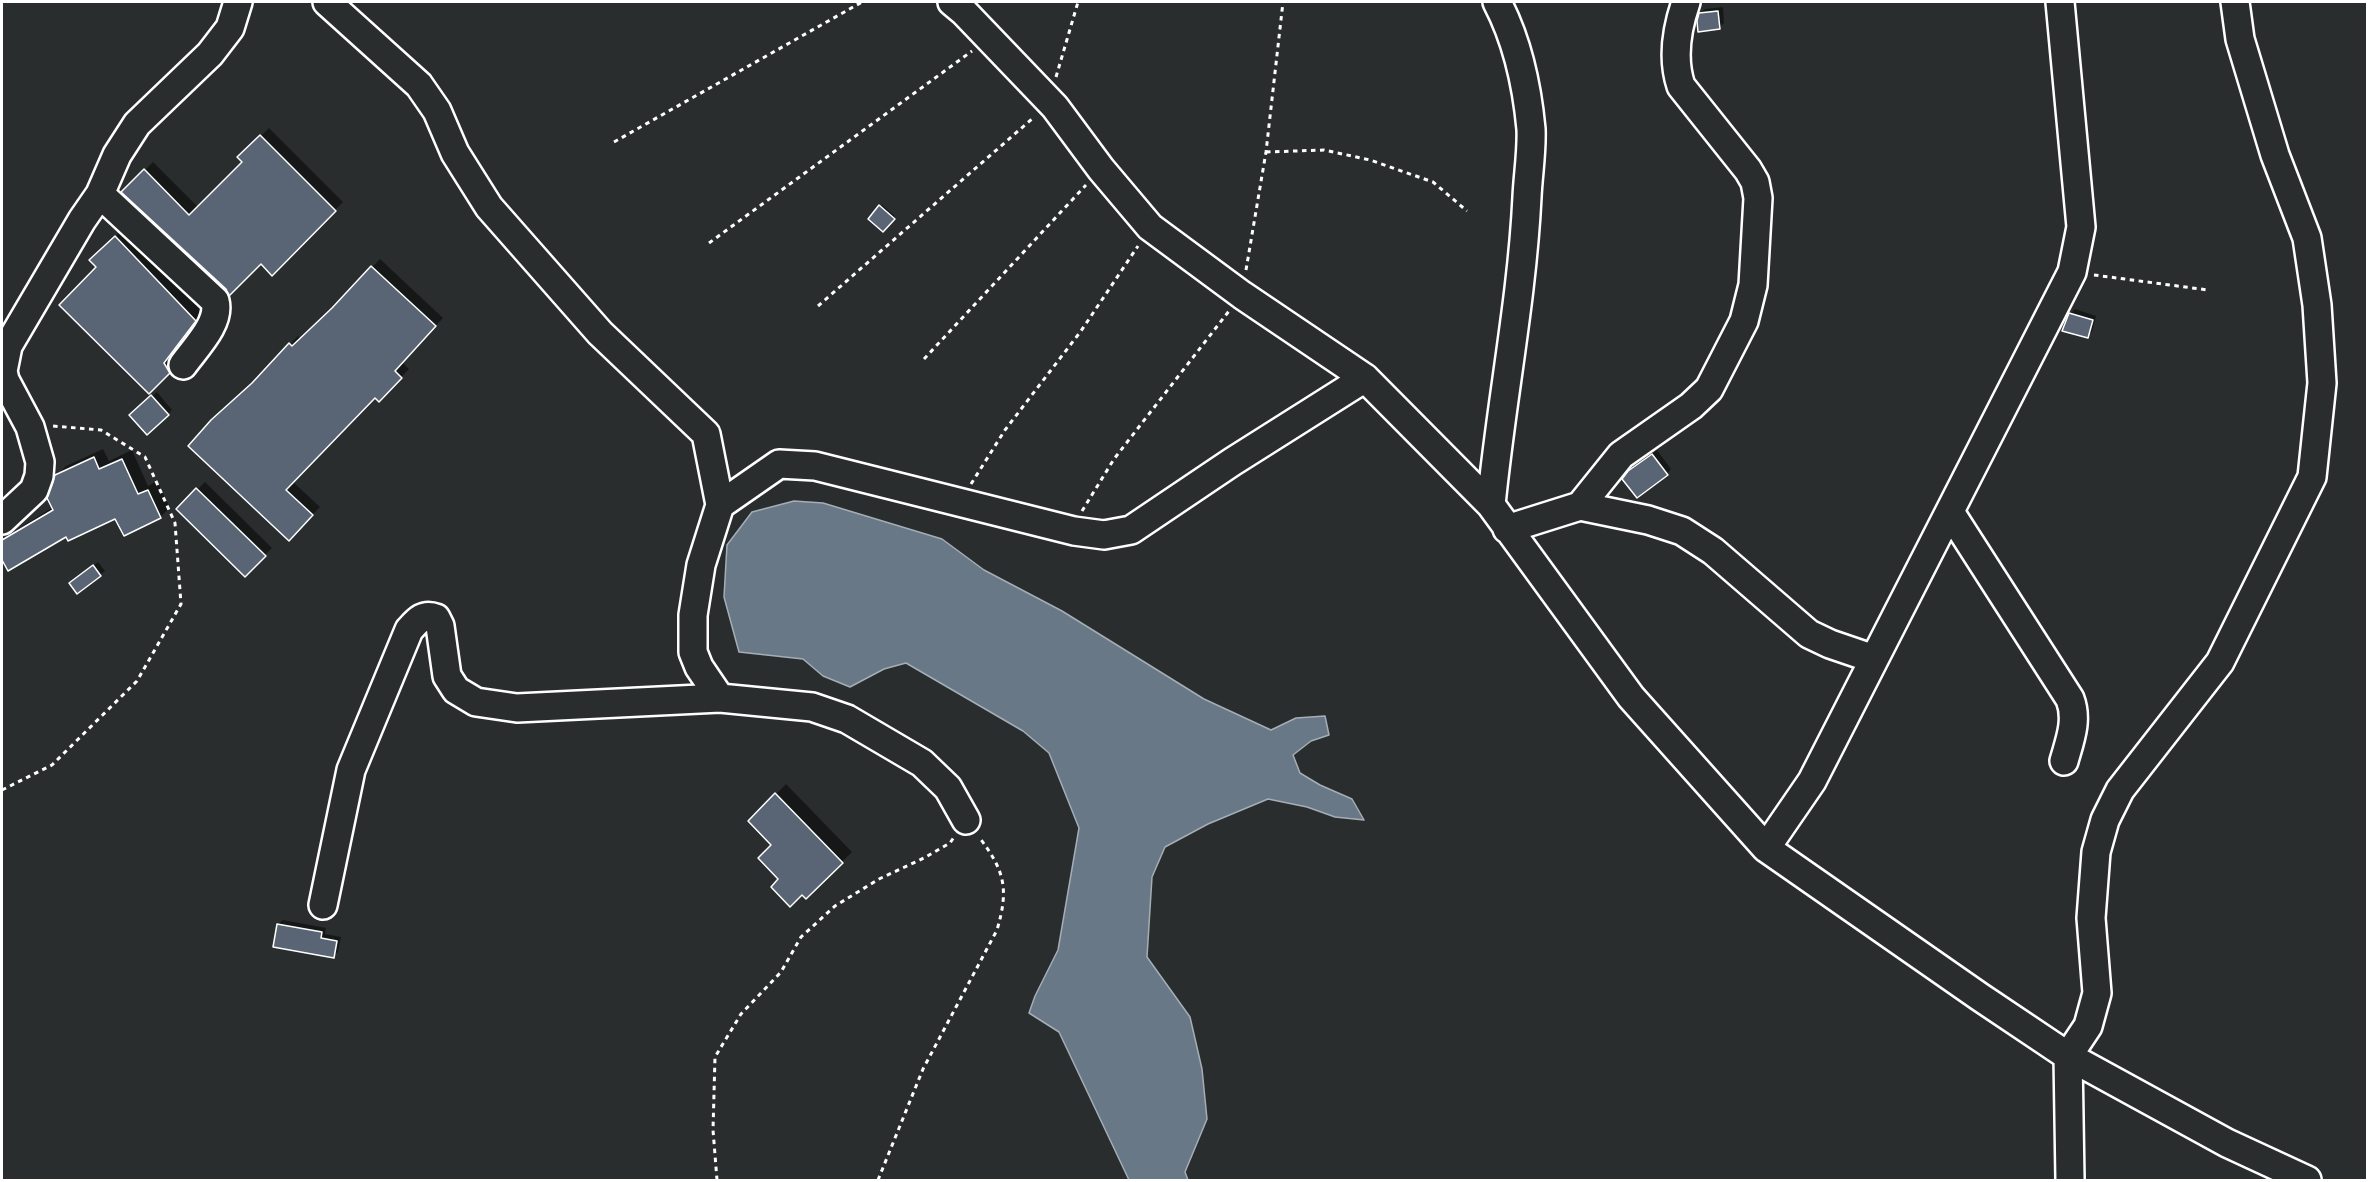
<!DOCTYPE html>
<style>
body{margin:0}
#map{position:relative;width:2369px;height:1182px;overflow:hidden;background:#2a2d2e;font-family:"Patrick Hand",sans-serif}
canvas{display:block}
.frame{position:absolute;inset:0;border:3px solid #fff;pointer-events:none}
</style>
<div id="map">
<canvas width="2369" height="1182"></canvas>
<div class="frame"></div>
</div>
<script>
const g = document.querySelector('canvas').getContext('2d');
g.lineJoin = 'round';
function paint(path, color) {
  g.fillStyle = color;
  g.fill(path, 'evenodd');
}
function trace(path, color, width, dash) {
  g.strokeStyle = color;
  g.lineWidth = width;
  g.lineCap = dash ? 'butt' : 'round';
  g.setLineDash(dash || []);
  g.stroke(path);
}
const water = new Path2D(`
 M794,501L823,503L942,539L984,570L1062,611L1204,699L1271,730L1296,718L1325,716L1329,735L1311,741L1293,755L1300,773L1320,785L1352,799L1364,820L1335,817L1307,807L1268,799L1208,824L1165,847L1152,877L1147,957L1190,1017L1202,1069L1207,1119L1185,1172L1188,1180H1129L1059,1032L1029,1013L1035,996L1058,950L1079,828L1049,753L1023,731L906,663L884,669L850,687L823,676L803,659L739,652L724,597L727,545L752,512Z`);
paint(water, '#697886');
trace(water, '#a5aeb6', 1.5);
paint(new Path2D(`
 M1723,7L1724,23L1719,28L1700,13L1705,9Z
 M269,128L343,202L272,274L261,262L227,289L123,192L153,162L198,207L244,162L239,157Z
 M882,205L895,216L883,230L870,218Z
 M124,228L203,311L171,353L178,363L149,392L98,267L92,260Z
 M380,259L443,318L402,362L409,369L379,400L375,396L292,481L320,507L289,539L257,380L298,336L301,339L335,306Z
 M2075,309L2096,316L2092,332L2087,336L2070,314Z
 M157,392L172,410L168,414L136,410Z
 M103,449L109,461L132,450L148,486L157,481L170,508L160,517H116L66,535L8,569L2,558V539L53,507L56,476L66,466Z
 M1657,450L1671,469L1667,474L1635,467Z
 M205,482L272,548L245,575L178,509Z
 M98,562L105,571L100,575L76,578Z
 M786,784L852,852L806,897L780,879L773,845L750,821Z
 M283,920L326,928L325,934L341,937L338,952L333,956L278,924Z`), '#0007');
const building = new Path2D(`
 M1718,11L1720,29L1698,32L1697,21L1699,13Z
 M260,135L336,211L272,276L261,264L229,296L226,289L121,192L144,169L189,215L242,162L237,157Z
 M879,205L895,219L883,232L868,219Z
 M115,236L196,321L164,363L170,373L149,394L59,305L96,267L89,260Z
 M371,266L436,326L395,371L402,378L379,402L375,398L286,490L313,515L289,541L188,446L211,420L252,383L289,343L292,346L332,308Z
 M2069,313L2093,320L2088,338L2062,331Z
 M151,395L169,415L147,435L129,415Z
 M1652,454L1668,475L1637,498L1622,479L1628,471Z
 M94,457L99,469L122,459L138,494L148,490L161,518L124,536L115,519L68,541L66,537L8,571L2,560V540L53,510L47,498L55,475Z
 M196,488L266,556L245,577L176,509Z
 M93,565L101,576L77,594L69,583Z
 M775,793L843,863L806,899L802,895L790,907L771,887L778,879L758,858L771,845L748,821Z
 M277,924L322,932L321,938L337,941L334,958L273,947Z`);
paint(building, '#596474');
trace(building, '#fff', 1.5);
const minor = new Path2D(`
 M327,2L419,85L437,111L455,153L489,207L600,333L706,434L720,505L701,565L693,615V652L699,667L720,698
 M952,2L964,12L1055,107L1101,169L1150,227L1242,295L1365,378L1491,505L1631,697L1766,848L1980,997L2068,1056L2227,1143L2307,1180
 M100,194L215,301C221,323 195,348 183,365
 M720,505L779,464L815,466L1074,531L1104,535L1131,530L1232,462L1365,378
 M1491,505C1501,402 1522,300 1527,197C1528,175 1532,151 1531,129C1527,86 1517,40 1497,2
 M1580,506L1621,455L1691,406L1709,389L1744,321L1753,285L1758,198L1755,182L1748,170L1681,86C1672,59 1677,28 1686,2
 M1950,512L2070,699C2078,720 2070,740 2064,761
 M2,520L34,490L39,476L40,462L30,427L5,380L3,371L8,346L82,220L100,194L117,155L137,124L210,54L230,28L238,2
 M1507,529L1580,506L1648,520L1682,531L1713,551L1809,634L1830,644L1874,659
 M1766,848L1812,781L2072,272L2081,227L2060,2
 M323,905L351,770L409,630C417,621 423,613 436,618L440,626L447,676L456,690L476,702L517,708L720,698L812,707L847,719L922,763L948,788L966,820
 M2070,1180L2068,1056L2088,1026L2097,993L2091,918L2096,852L2105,820L2120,790L2220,662L2312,477L2322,383L2317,305L2307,238L2275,155L2240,39L2235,2`);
trace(minor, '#fff', 32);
trace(new Path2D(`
 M1056,77L1078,2
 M614,142L862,2
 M1266,152L1324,150L1370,160L1433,182L1467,211
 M709,243L972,51
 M1246,270L1266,152L1283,2
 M2094,275L2208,290
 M818,306L1033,118
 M924,359L1086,185
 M971,484L1005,430L1081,331L1138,246
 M1082,511L1114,459L1229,311
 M2,790L52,765L137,681L181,604L175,523L145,457L101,430L53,426
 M717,1180L713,1130L715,1057L741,1014L781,972L801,937L835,906L879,879L924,858L950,843L954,837
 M878,1180L923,1069L997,930C1009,889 1005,871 979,837`), '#fff', 3, [4.5, 4.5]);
trace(minor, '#2a2d2e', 27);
</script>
